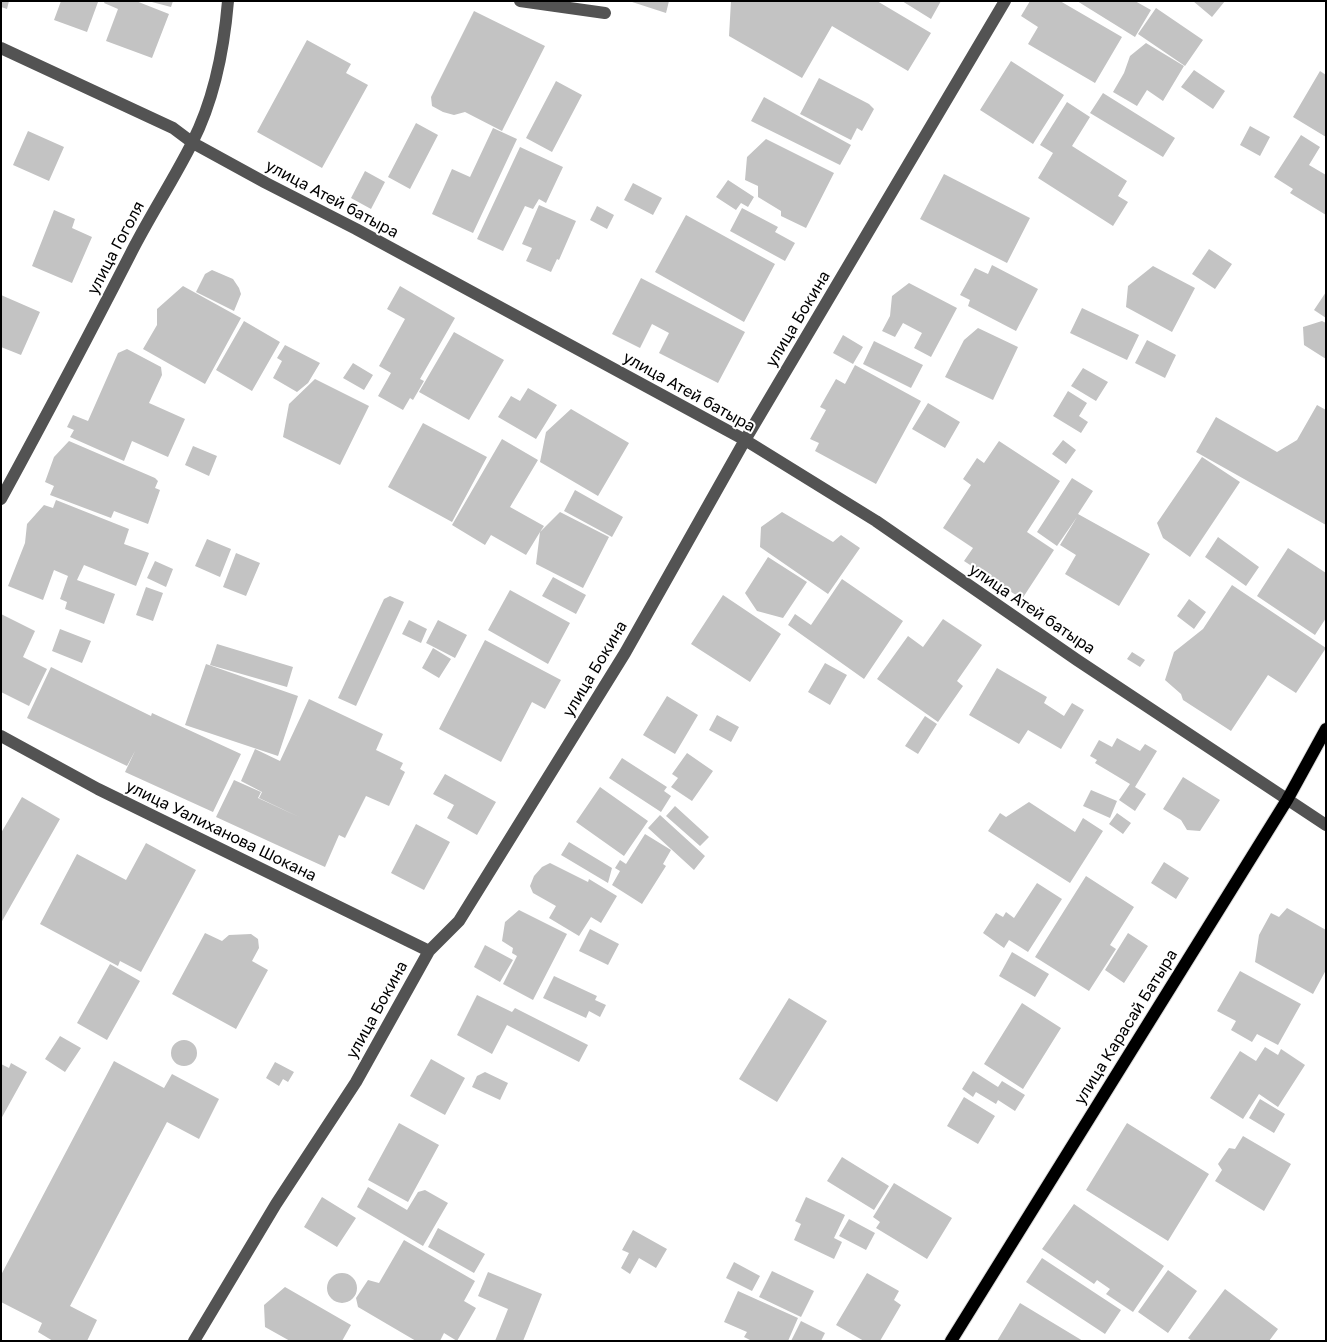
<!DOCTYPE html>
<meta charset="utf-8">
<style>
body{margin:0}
#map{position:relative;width:1327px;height:1342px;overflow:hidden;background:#fff;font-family:"Golos Text",sans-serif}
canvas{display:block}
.frame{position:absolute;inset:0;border:2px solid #000;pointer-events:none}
</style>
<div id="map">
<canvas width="1327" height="1342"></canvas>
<div class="frame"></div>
</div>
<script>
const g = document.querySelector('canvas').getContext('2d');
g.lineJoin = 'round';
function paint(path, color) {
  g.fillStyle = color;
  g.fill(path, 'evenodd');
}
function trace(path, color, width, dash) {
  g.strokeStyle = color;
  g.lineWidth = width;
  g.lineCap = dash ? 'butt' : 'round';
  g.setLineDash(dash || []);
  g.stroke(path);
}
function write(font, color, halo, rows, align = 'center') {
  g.font = font + ' "Golos Text",sans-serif';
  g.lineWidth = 4;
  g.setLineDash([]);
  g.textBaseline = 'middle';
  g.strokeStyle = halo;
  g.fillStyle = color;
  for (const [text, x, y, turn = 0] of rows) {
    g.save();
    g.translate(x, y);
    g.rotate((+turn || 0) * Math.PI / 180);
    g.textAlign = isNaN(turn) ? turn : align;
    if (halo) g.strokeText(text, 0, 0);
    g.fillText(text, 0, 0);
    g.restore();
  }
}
paint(new Path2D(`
 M1,1H9L7,9L1,7Z
 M61,1L98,2L87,32L54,20Z
 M105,1H136L169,14L152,58L106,41L118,9L104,3Z
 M148,1H173L171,7Z
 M629,1H669L666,13Z
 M731,1H877L931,33L908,71L832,26L802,78L729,36Z
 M902,1H941L931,19Z
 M1030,1H1060L1122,37L1095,83L1028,44L1038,27L1021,16Z
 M1077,1H1135L1151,10L1135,37Z
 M1193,1H1225L1212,17Z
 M1156,8L1203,40L1185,66L1138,34Z
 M474,11L545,46L502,131L465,112L454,115L443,112L432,106L431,97Z
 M307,40L351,64L346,73L368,85L322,168L257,132Z
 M1146,43L1184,66L1163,101L1147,90L1137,106L1113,92L1124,73L1130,56Z
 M1011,61L1064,95L1033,144L980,110Z
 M1194,70L1225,91L1213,109L1181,87Z
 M1320,71L1326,75V137L1293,117Z
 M819,78L869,104L874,109L862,131L857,128L851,140L800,114Z
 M556,81L582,95L552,152L526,138Z
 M1103,93L1175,138L1163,157L1090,113Z
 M764,97L851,145L840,165L751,121Z
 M1067,102L1090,117L1072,146L1127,181L1118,196L1128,202L1113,226L1038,178L1053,153L1040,145Z
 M416,123L438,135L410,189L388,177Z
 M1250,126L1270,137L1260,156L1240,145Z
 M493,128L517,139L473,233L432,214L452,169L470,177Z
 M28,131L64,147L49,181L13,165Z
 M1301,135L1320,147L1309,165L1326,175V215L1290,193L1293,189L1274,177Z
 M766,139L834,173L806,228L781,216V211L758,197V186L745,180L747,157Z
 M520,147L563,167L546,203L539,199L533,209L525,206L503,251L477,239Z
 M365,171L385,182L371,209L351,198Z
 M944,174L1030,218L1007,263L920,219Z
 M728,180L754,197L748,207L741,203L736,210L716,197Z
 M633,183L662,198L653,215L624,200Z
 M539,205L576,221L559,260L557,259L551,272L526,261L532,248L522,244Z
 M597,206L614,215L607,229L590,220Z
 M742,208L778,227L775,232L795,243L785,261L730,231Z
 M54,210L75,219L72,228L92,237L72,283L32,266Z
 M686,215L775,264L744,322L655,272Z
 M1209,249L1232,264L1215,289L1192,274Z
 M992,265L1038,289L1016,331L968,306L970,300L960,295L975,268L988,274Z
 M1153,266L1195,288L1172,332L1126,307L1128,286Z
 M212,270L233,279L239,288L241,294L234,311L196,292L205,274Z
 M641,278L745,332L718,383L659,353L669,333L652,324L640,348L612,334Z
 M909,283L957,308L931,357L914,348L922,333L903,323L895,337L882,331L890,316L892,296Z
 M183,286L241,318L205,384L143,349L157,325V309Z
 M400,286L455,318L420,379L424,381L413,400L410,398L403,410L378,396L391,373L379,366L405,319L387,309Z
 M1326,292V318L1314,310Z
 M1,295L40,312L21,355L1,347Z
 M1082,308L1139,335L1127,360L1070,333Z
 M244,321L280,342L252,391L216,370Z
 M1322,321L1326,323V359L1304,345L1303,327Z
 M978,328L1018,347L993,400L945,377L964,340Z
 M454,332L504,360L469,420L419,392Z
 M843,335L863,347L853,364L833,353Z
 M1147,340L1176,355L1165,378L1135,363Z
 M874,341L923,365L911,388L863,364Z
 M285,345L320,363L308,383L297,392L273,378L282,361L277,358Z
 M127,349L161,367L162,375L149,403L185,419L168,457L132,441L124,461L70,437L74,430L67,427L73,415L88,421L118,353Z
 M353,363L373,375L364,390L343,378Z
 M855,365L921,401L876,484L815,451L819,443L810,439L826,410L820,407L836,379L845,384Z
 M1083,368L1108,382L1096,401L1071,386Z
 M315,379L369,406L340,465L283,437L289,404Z
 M528,388L557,405L536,439L498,417L511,396L520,401Z
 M1068,391L1087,403L1079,416L1088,422L1081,433L1053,416Z
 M928,403L960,422L945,448L912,429Z
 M1317,405L1326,410V525L1196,452L1216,417L1277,452L1297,440Z
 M571,409L629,443L598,496L540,462L546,432Z
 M423,423L487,457L452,522L388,487Z
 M502,439L538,460L510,507L544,526L540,532L560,512L609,537L583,588L536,564L540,532L526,555L491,535L485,545L452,525Z
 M1063,440L1076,450L1066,464L1052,454Z
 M69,441L155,478L158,481L155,488L160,490L148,524L114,511L111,518L50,495L54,486L45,482L54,457Z
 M999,441L1060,481L1027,532L1054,550L1022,599L964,561L973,548L943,528L971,485L963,479L977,458L984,463Z
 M193,446L217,456L209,476L185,465Z
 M1202,457L1240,482L1190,557L1163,538L1157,523Z
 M1072,478L1093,491L1078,514L1150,554L1119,606L1065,574L1076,555L1060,545L1077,517L1057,546L1037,532Z
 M575,490L623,517L612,537L564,511Z
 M56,500L129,529L124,544L149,553L136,586L84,565L77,580L115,594L104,624L65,609L67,602L60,599L68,576L54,570L43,600L8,586L25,543L27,524L44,505L53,508Z
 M782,512L833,542L841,535L860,548L828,594L760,547L761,527Z
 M1218,537L1259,567L1246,586L1205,557Z
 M207,539L231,549L220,577L195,566Z
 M1288,548L1326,573V618L1315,635L1257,596Z
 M236,553L260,563L246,596L223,587Z
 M768,557L807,582L783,618L757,611L745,593Z
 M155,561L173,569L166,587L147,578Z
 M553,577L586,595L576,614L542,596Z
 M842,579L903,621L864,679L788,625L795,614L811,625Z
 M1232,585L1326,648L1296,693L1268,675L1231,731L1183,700L1181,694L1165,680L1174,652L1203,629Z
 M146,587L163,593L153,621L136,615Z
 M510,590L570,623L548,664L488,630Z
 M723,595L781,634L750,682L691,644Z
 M390,596L404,602L356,706L338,698L384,599Z
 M1189,599L1206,612L1194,629L1177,616Z
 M1,614L35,631L23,657L47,669L29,706L1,692Z
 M943,619L982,645L957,681L963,686L938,722L877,679L908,636L923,647Z
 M409,620L427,629L421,643L402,634Z
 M438,620L467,635L455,658L426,643Z
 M60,629L91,641L82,663L52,651Z
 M485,640L561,680L545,709L532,702L501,762L439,729Z
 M217,644L293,667L287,687L210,665Z
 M433,648L451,659L439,678L422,668Z
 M1132,652L1145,660L1140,667L1127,659Z
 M825,663L847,675L830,705L808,692Z
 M206,664L298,696L278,756L185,725Z
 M51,667L151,716L152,713L241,754L213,812L125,772L135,751L127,766L27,718Z
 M997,668L1047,697L1044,703L1064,716L1072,703L1084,710L1061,749L1028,730L1019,744L969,715Z
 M667,696L698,715L675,754L643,735Z
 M309,699L383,734L376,750L403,763L400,769L405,772L389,806L366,796L345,838L339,835L325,867L216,817L234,780L261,792L258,798L299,817L259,798L262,792L241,781L255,749L280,761Z
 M717,715L739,727L731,742L709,730Z
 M925,716L937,724L918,754L905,746Z
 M1117,738L1140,751L1145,744L1157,751L1135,787L1146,794L1135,811L1119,800L1130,784L1095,763L1097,760L1090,756L1099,740L1112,747Z
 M687,753L713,771L692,801L671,787L678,778L672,774Z
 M622,758L667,787L664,791L671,796L661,812L609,778Z
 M445,774L496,802L477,835L447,818L454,805L433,794Z
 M1183,777L1220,800L1200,831L1187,830L1181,820L1163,809Z
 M600,787L648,821L624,856L576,822Z
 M1091,790L1117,801L1110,818L1083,806Z
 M22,797L60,819L1,923V833Z
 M1029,802L1075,832L1083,818L1103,831L1070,883L988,831L1000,813L1006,817Z
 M675,806L709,837L700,846L666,816Z
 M1117,813L1131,823L1123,834L1109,824Z
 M660,815L705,856L694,870L648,828Z
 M416,824L450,842L424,890L391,873Z
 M645,834L671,850L663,864L666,866L642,904L612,885L620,871L615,868L620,860L626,864Z
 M569,842L612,868L608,883L561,855Z
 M146,843L196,870L141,972L120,961L118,966L40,924L77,854L126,880Z
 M1164,862L1189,878L1176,899L1151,883Z
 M550,863L588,882L589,879L617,896L601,923L591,917L579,936L549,918L556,906L533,893L530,886L534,876L542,867Z
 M1086,876L1134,907L1110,945L1116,949L1089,991L1035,957Z
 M1037,883L1062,899L1028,952L1009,940L1004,948L983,933L996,913L1003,917L1006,912L1014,918Z
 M1287,908L1326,930V970L1313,994L1255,962L1259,935L1271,913L1279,917Z
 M519,910L567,934L533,1000L503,984L517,956L512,953L513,948L502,941L505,922Z
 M590,929L619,944L608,965L579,951Z
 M205,933L222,941L229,935L251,934L258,939L259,948L252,961L268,970L236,1029L172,994Z
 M1128,933L1148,946L1124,983L1105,970Z
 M485,945L513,960L500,982L474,967Z
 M1012,952L1049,974L1035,997L999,976Z
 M110,964L140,981L107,1040L77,1023Z
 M1240,971L1301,1004L1278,1045L1257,1034L1252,1042L1231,1030L1236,1021L1217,1011Z
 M554,976L597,996L595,1000L606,1005L600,1017L589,1011L586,1018L543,998Z
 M477,995L512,1012L515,1008L588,1045L579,1062L507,1025L492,1054L457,1035Z
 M789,998L827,1021L777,1102L739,1079Z
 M1022,1003L1061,1028L1023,1089L984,1064Z
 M60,1036L81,1048L65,1072L45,1059Z
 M171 1053a13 13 0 1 1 26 0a13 13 0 1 1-26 0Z
 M1265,1047L1278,1055L1281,1049L1305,1065L1278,1107L1259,1094L1243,1119L1210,1098L1240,1051L1256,1061Z
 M431,1059L465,1078L445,1115L410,1096Z
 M114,1061L164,1088L172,1074L219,1099L199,1139L167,1122L70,1306L97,1320L87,1341H53L38,1332L42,1323L1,1302V1275Z
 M275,1062L294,1072L288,1082L283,1079L279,1086L266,1078Z
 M11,1063L27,1072L1,1119V1064L9,1068Z
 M973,1071L998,1087L1002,1081L1025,1095L1015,1111L998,1100L996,1104L976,1092L973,1097L962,1089Z
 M485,1072L508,1083L500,1100L472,1087L477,1076Z
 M964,1097L995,1116L978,1144L947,1126Z
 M1260,1099L1285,1114L1274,1133L1249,1118Z
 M399,1123L439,1145L408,1202L368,1180Z
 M1127,1123L1209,1174L1168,1241L1086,1190Z
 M1243,1136L1291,1164L1264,1211L1215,1181L1222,1170L1218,1164L1229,1148L1235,1149Z
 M842,1157L889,1186L874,1210L827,1181Z
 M894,1183L952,1218L927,1259L876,1228L880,1222L873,1217Z
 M368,1187L407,1210L418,1192L425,1190L448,1203L423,1246L357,1207Z
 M322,1197L356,1218L337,1247L304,1227Z
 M806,1197L845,1215L834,1238L842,1242L834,1259L794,1240L801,1224L795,1221Z
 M1074,1204L1164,1266L1133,1312L1106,1294L1110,1289L1097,1280L1094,1284L1042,1249Z
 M849,1219L875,1233L866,1250L839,1236Z
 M438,1228L485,1254L474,1273L428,1247Z
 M633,1230L667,1249L656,1268L639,1258L630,1274L621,1268L629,1253L622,1250Z
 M404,1240L475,1281L464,1301L476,1308L457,1341L444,1333L440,1341H416L358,1307L356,1298L368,1280L379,1283Z
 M1042,1258L1121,1310L1105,1334L1026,1282Z
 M734,1262L760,1276L752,1291L726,1278Z
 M1168,1270L1197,1291L1168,1333L1138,1312Z
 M772,1271L814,1291L801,1317L759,1297Z
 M488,1272L542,1294L523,1341H495L508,1309L478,1296Z
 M867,1273L899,1291L894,1300L901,1305L880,1341H864L836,1325Z
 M327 1288a15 15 0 1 1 30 0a15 15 0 1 1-30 0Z
 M285,1287L351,1325L342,1341H290L265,1327L264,1305Z
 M1225,1289L1278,1329L1269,1341H1192L1188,1338Z
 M738,1291L798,1318L788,1341H752L744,1337L747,1332L724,1322Z
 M1020,1303L1083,1341H997Z
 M801,1321L825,1333L821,1341H791Z`), '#c3c3c3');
const major = new Path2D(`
 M951,1341L1287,800L1326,729`);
trace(major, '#dbdbdb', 14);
trace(new Path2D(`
 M520,1L605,13
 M1,48L173,128L193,143L266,183L356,229L745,440L876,521L1077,660L1326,825
 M1,499C45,418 88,337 130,255C149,217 173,181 192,143C214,100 224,49 228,1
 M1,736L98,789L429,951
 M194,1341L276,1204L356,1082L429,951L459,921L625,653L745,440L1005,1`), '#535353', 12);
trace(major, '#000', 12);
write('16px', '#000', '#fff', [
 ["улица Атей батыра",332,199,28],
 ["улица Гоголя",116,248,-62],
 ["улица Бокина",798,319,-59],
 ["улица Атей батыра",689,392,29],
 ["улица Атей батыра",1032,609,34],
 ["улица Бокина",595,669,-59],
 ["улица Уалиханова Шокана",221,831,26],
 ["улица Бокина",377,1010,-61],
 ["улица Карасай Батыра",1126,1027,-58]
]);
</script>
